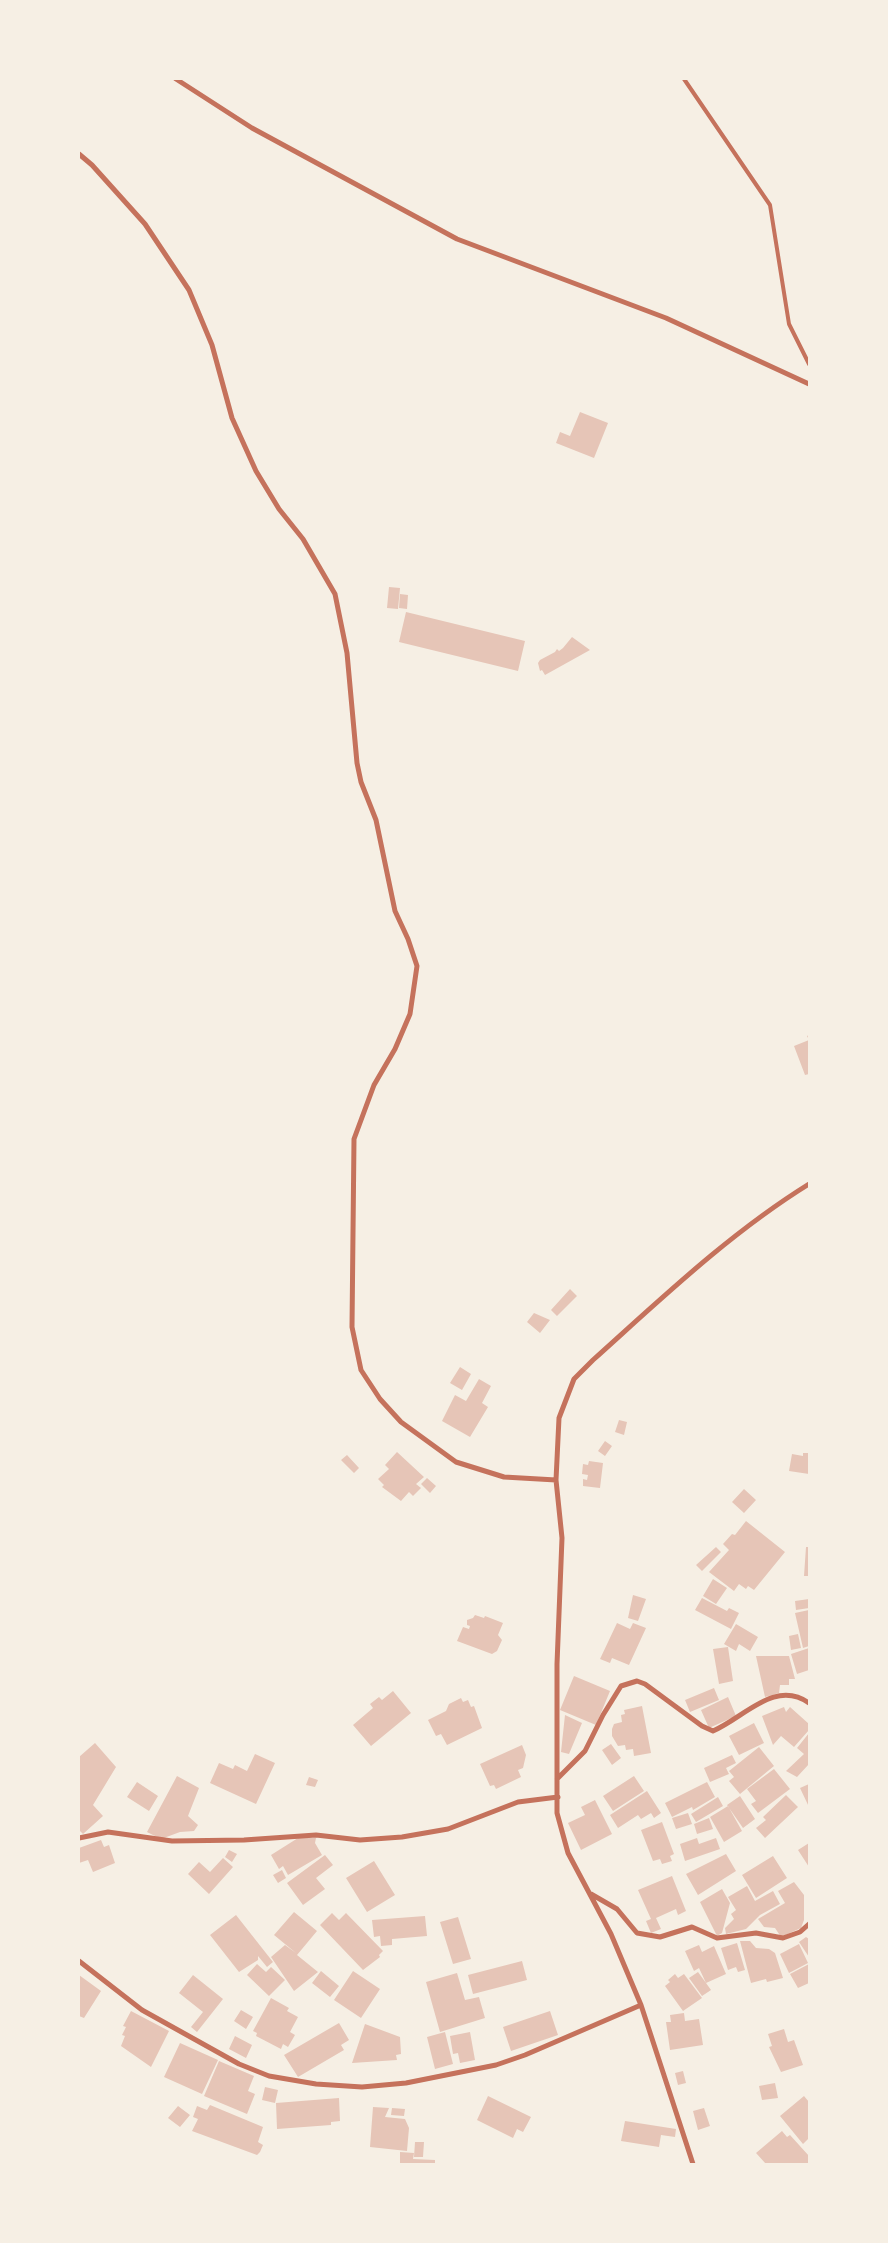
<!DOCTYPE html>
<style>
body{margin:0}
#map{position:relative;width:888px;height:2243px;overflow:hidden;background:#f6efe4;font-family:"Work Sans",sans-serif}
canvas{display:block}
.frame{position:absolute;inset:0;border:80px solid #f6efe4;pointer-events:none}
</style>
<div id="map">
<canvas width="888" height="2243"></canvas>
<div class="frame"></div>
</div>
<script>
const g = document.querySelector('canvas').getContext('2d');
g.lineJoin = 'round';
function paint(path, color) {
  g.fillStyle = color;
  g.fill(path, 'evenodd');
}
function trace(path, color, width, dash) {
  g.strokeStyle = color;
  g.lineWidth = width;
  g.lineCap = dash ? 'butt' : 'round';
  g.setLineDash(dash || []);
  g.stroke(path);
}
paint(new Path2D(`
 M580,412L608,423L594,458L556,443L560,432L570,436Z
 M389,587L400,588L398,609L387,608Z
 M400,594L408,595L407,609L399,608Z
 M406,612L525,641L518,671L399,642Z
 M572,637L590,650L545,675L542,670L540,671L538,663L540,660L555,652L557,649L559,651L563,648Z
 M809,1035V1074L805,1075L794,1046L809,1040L807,1036Z
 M570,1289L577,1296L557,1316L551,1310Z
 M534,1313L550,1320L540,1333L527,1322Z
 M460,1367L471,1374L462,1390L450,1383Z
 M479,1379L491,1386L482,1403L488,1407L470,1437L442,1421L455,1395L466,1401Z
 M619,1420L627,1422L624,1435L615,1432Z
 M605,1441L612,1446L605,1456L598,1451Z
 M397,1452L424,1477L416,1484L421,1488L413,1496L409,1492L401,1501L382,1487L384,1485L378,1479L389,1469L385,1465Z
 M803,1453H809V1474L789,1471L792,1454L803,1456Z
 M347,1455L359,1468L354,1473L341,1460Z
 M589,1461L603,1463L600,1488L583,1486V1479L587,1480L588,1475L582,1474L583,1464L588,1465Z
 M427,1478L436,1486L430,1493L421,1484Z
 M744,1489L756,1500L744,1513L732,1502Z
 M746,1521L785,1552L754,1590L748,1586L746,1589L739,1584L734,1591L709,1572L729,1550L723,1544L732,1534L735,1535Z
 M716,1547L721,1552L702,1571L696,1565Z
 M806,1547H809V1576H804Z
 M713,1579L727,1588L716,1604L703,1596Z
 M633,1595L646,1599L638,1621L628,1618Z
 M702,1598L727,1611L729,1608L739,1613L731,1629L695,1610Z
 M809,1599V1608L796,1610L795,1601Z
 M809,1610V1646L803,1648L795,1613Z
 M475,1615L484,1618L485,1616L503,1623L498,1635L502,1640L497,1651L492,1654L457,1641L463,1627L469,1629L470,1626L467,1625V1620L473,1618Z
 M617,1623L630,1629L633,1623L646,1628L629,1665L612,1658L610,1663L600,1659Z
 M736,1624L758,1637L750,1651L739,1644L736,1651L724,1644Z
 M798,1634L801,1648L791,1650L789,1636Z
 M728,1647L733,1681L719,1684L713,1649Z
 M809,1648V1670L797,1674L791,1654Z
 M756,1656H789L795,1679H789V1685H780L779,1693L765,1697Z
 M574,1676L610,1691L596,1725L560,1710Z
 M714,1688L719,1700L690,1712L685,1700Z
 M393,1691L411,1713L371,1746L353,1725L373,1708L370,1704L379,1697L382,1700Z
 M728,1697L736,1716L709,1728L701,1710Z
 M461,1698L463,1702L468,1700L471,1707L474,1706L482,1728L447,1745L441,1734L436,1736L428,1720L446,1711L449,1704Z
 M642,1706L651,1753L634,1756L633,1749L626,1750L625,1745L618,1746L612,1736V1729L614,1724L622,1722L621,1715L625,1714L624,1710Z
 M784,1707L786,1712L790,1707L809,1724V1730L794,1747L781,1736L773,1745L762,1716Z
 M565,1715L582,1723L569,1754L561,1752Z
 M754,1723L764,1743L739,1755L729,1736Z
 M809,1733V1764L797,1777L786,1771L804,1754L797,1748Z
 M95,1743L116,1767L93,1805L103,1816L83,1834L79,1830V1757Z
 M611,1744L621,1758L612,1765L602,1750Z
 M522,1745L526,1755L523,1768L518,1770L521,1777L496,1789L494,1785L490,1786L480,1764Z
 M759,1747L774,1766L740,1794L729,1781L734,1777L729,1771Z
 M255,1754L275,1763L256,1804L210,1783L219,1763L233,1769L235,1765L247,1771Z
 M732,1755L736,1763L726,1768L729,1774L710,1782L704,1768Z
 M774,1769L790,1789L758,1813L751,1804L756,1801L747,1789Z
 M177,1776L199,1788L188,1816L198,1825L194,1831L180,1832L161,1839L147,1832Z
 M634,1776L644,1791L613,1811L603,1796Z
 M309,1777L318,1780L315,1787L306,1785Z
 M137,1782L158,1796L149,1811L127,1797Z
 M707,1782L715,1797L693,1810L692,1807L672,1817L665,1803Z
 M809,1784V1807L800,1788Z
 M647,1791L661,1813L654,1818L651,1813L641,1819L638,1815L618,1828L610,1815Z
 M786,1795L798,1807L765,1838L756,1828L766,1820L763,1817Z
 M740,1796L755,1819L743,1828L727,1805Z
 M718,1797L723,1806L696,1822L691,1814Z
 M595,1800L612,1834L581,1850L568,1823L585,1815L581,1807Z
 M728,1806L742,1831L724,1842L710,1817Z
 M688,1813L692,1824L676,1829L672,1818Z
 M709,1818L713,1829L697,1834L694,1824Z
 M662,1822L674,1854L670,1856L672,1861L662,1864L660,1859L653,1861L641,1830Z
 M298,1838H316L315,1843L322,1855L288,1875L283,1866L279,1869L271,1855Z
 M697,1838L699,1844L716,1838L720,1849L685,1861L680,1844Z
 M101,1840L104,1847L109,1845L115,1863L93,1872L88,1860L79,1863V1848Z
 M809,1843V1867L798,1850Z
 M229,1850L237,1854L232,1862L225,1857Z
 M726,1854L736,1871L698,1895L686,1874Z
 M325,1855L333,1865L316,1878L325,1889L303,1905L287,1883Z
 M773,1856L787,1878L756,1898L742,1875Z
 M223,1858L233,1867L209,1894L188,1874L199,1862L210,1872Z
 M374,1861L395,1895L367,1912L346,1878Z
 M282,1870L286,1878L278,1883L273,1875Z
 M672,1876L686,1911L678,1915L676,1909L656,1918L661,1929L651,1933L646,1921L651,1919L638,1890Z
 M794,1882L804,1895V1920L801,1928L781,1937L775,1928L764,1927L758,1919L785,1903L778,1891Z
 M747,1886L755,1901L773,1891L780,1904L760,1915L746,1929L726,1934L725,1928L734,1919L731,1914L736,1910L728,1897Z
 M722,1889L730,1903L722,1933L717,1936L700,1902Z
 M294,1912L317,1931L297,1955L318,1972L294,1991L271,1957L285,1945L296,1953L274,1935Z
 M332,1913L339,1920L346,1913L383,1951L379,1955L380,1957L363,1970L320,1925Z
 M236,1915L273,1962L267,1967L258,1956V1960L239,1972L210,1935Z
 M425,1916L427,1936L392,1939V1945L381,1946L380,1936L374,1937L372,1920Z
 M458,1917L471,1959L453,1964L440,1922Z
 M806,1937L809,1939V1957L799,1942Z
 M740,1941H750L756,1948L769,1949L775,1953L783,1978L767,1982L766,1979L751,1983Z
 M737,1943L745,1970L738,1972L736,1967L728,1970L721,1948Z
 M799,1944L808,1963L789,1973L780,1954Z
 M699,1945L702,1952L714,1946L726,1974L706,1983L711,1990L702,1996L689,1978L698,1972L706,1983L699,1968L694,1971L685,1951Z
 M522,1961L527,1980L473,1994L468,1975Z
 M257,1964L266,1972L271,1967L285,1980L269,1996L247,1975Z
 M809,1964V1983L798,1988L790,1974Z
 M321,1971L339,1986L330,1997L312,1983Z
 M353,1971L380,1989L361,2018L334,2000Z
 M457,1973L465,2000L479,1997L485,2018L440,2032L426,1982Z
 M675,1974L678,1978L684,1974L702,1998L683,2011L665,1986L670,1982L668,1980Z
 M79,1975L101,1991L84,2018L79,2016Z
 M193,1975L223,1999L197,2032L191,2027L203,2012L179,1993Z
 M271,1998L289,2008L287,2011L298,2017L290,2032L295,2035L288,2047L283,2044L281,2049L256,2036L257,2033L253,2031Z
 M241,2010L253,2017L246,2029L234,2021Z
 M131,2011L169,2031L151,2067L121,2046L125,2036L122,2035L126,2027L123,2026Z
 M550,2011L558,2035L511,2051L503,2027Z
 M684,2013L685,2021L699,2019L703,2045L670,2050L666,2022H671L670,2015Z
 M339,2023L349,2040L341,2045L344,2050L298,2077L284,2055Z
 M365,2024L400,2037L401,2054L396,2055L397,2060L352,2063Z
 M784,2029L788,2042L794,2040L803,2065L781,2072L769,2047L772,2046L768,2034Z
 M445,2032L453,2064L435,2069L427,2037Z
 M470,2032L475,2060L460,2063L458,2053L453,2054L450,2036Z
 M235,2036L252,2045L246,2058L229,2049Z
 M180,2043L218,2060L202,2094L164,2077Z
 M219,2061L254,2076L248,2091L255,2094L247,2114L204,2096Z
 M683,2071L686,2083L678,2085L675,2073Z
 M775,2083L778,2098L762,2100L759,2086Z
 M265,2087L278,2090L275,2103L262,2100Z
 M488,2096L531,2117L523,2132L517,2129L513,2138L477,2120Z
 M804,2096L809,2102V2138L803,2144L780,2116Z
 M339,2098L340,2121L331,2122V2125L277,2129L276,2103Z
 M210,2105L263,2127L258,2142L263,2145L260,2152L257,2155L192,2131L198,2119L193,2117L197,2106L207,2110Z
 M178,2106L190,2115L180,2127L168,2118Z
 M373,2107L389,2108L385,2117L405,2119L409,2128L407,2151L370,2147Z
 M392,2108L405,2109L404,2116L391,2115Z
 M704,2108L710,2126L698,2130L693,2111Z
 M625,2121L676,2129L675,2137L661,2135L659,2147L621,2141Z
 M782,2131L787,2137L790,2135L809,2156V2164H766L756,2153Z
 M415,2142H424L423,2157H414Z
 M400,2152L414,2153L413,2159L435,2160V2164H400Z`), '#e6c5b7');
trace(new Path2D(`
 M684,79L770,205L789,324L809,364`), '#c5725c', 4);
trace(new Path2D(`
 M176,79L252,128L457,239L666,318L809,384
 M79,154L92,165L145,224L189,290L212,345L232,418L256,471L279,509L303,539L335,594L347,653L357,763L361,782L376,820L395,911L408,939L417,966L410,1014L395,1049L374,1085L354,1139L352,1327L361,1370L380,1399L401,1422L456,1462L504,1477L556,1480
 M557,1779L585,1751L603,1715L621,1686L637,1681L645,1684L702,1726L713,1731C745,1717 775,1679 809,1703
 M79,1838L108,1832L172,1841L244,1840L316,1835L360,1840L402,1837L448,1829L518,1802L558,1797
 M591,1894L617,1909L637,1933L660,1937L692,1927L717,1938L756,1933L783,1938L800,1932L809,1924
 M79,1961L142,2010L239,2064L269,2076L316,2084L362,2087L406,2083L496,2065L525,2055L641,2005
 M693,2164L641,2005L611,1934L568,1853L557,1813V1664L562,1538L556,1480L559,1418L574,1379L593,1360C662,1298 730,1233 809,1184`), '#c5725c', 5);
</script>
